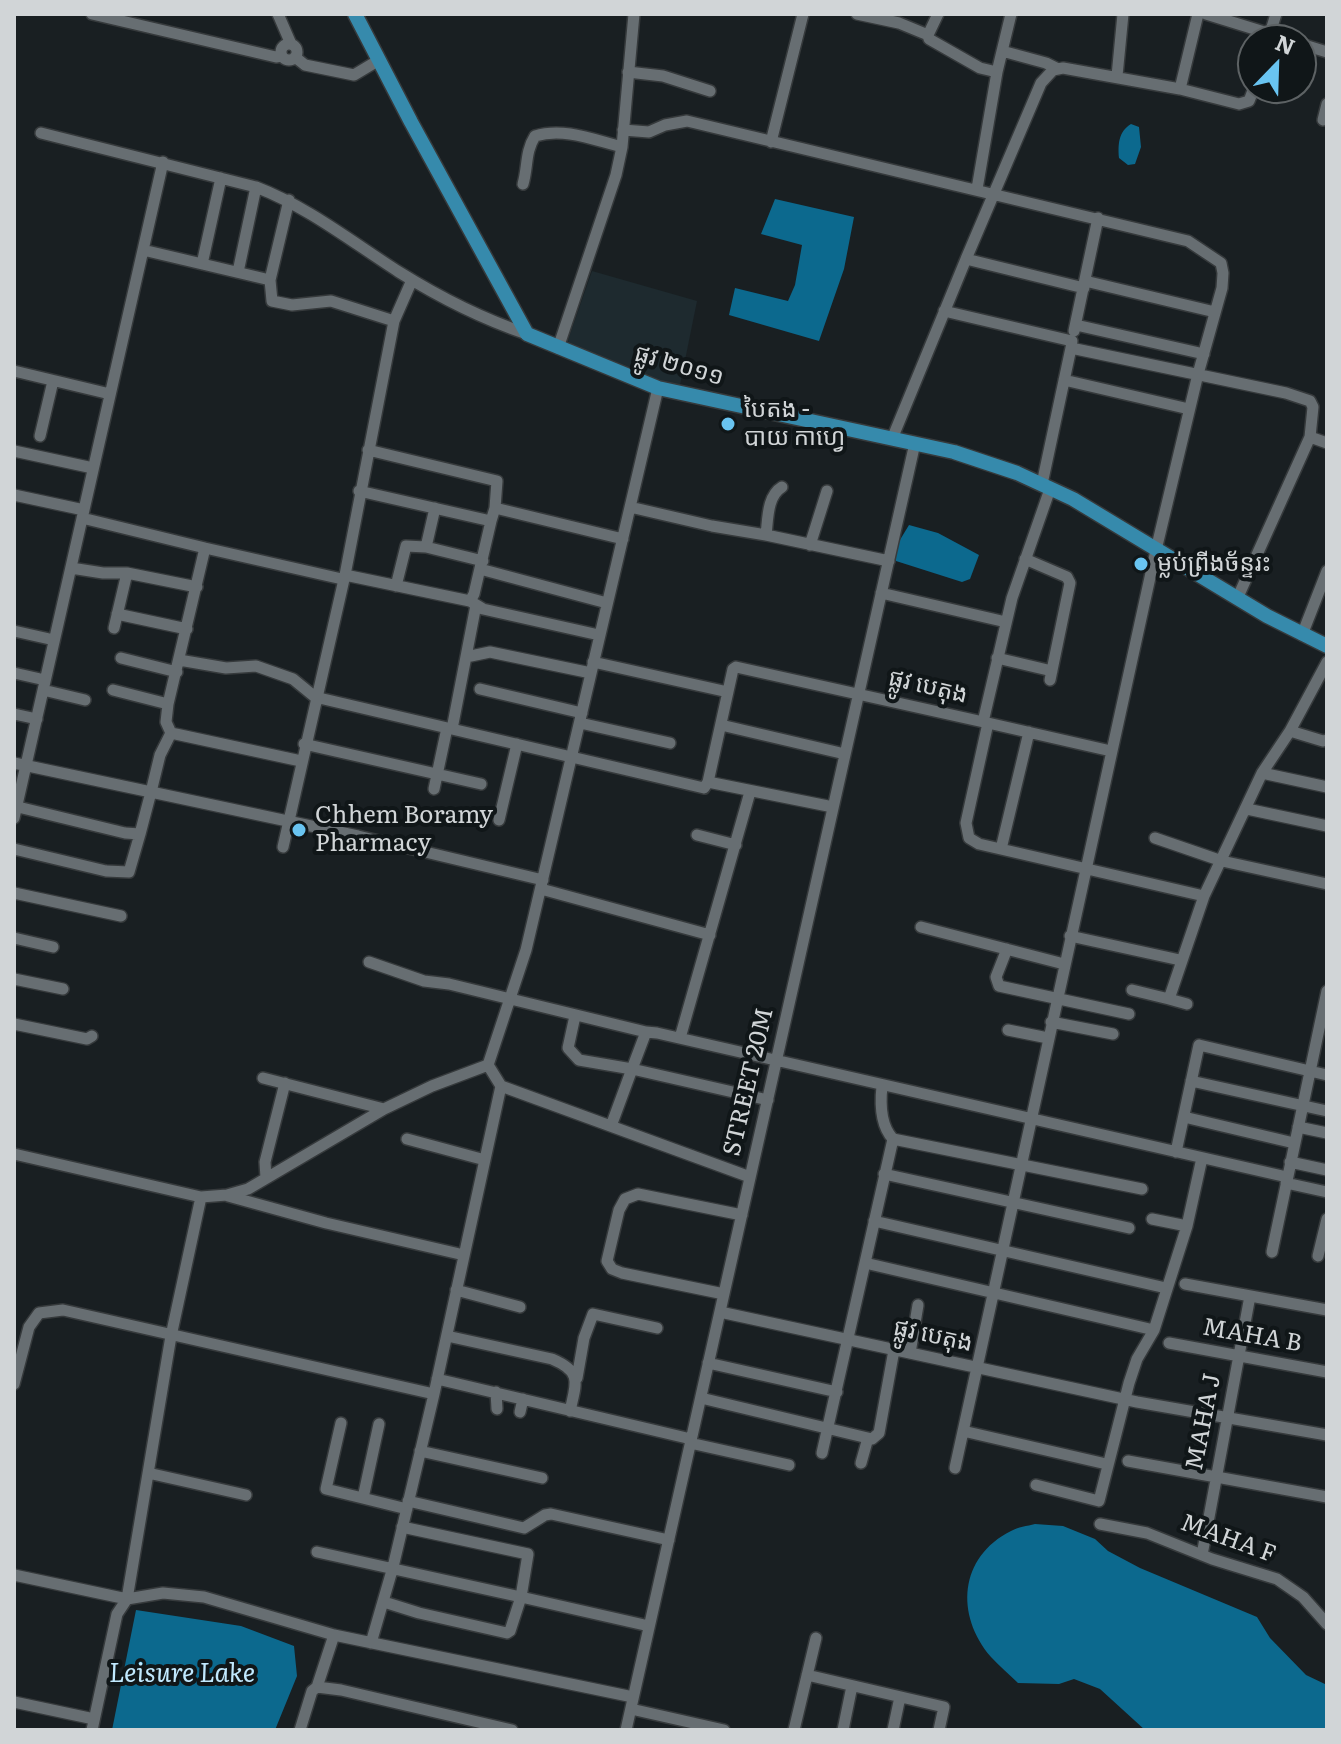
<!DOCTYPE html>
<meta charset="utf-8">
<style>
body{margin:0}
#map{position:relative;width:1341px;height:1744px;overflow:hidden;background:#191f22;font-family:Literata,serif}
canvas{display:block}
.frame{position:absolute;inset:0;border:16px solid #d1d5d7;pointer-events:none}
.north{position:absolute;left:1237px;top:24px;width:80px;height:80px;box-sizing:border-box;background:#101618;border:2px solid #5d6264;border-radius:50%;rotate:23deg;font-size:22px;font-weight:700;line-height:32px;text-align:center;color:#d1d5d7}
.north::after{content:'';display:block;margin:auto;width:28px;height:36px;background:#69c4f1;clip-path:polygon(50% 0,100% 100%,50% 72%,0 100%)}
</style>
<div id="map">
<canvas width="1341" height="1744"></canvas>
<div class="frame"></div>
<div class="north">N</div>
</div>
<script>
const g = document.querySelector('canvas').getContext('2d');
g.lineJoin = 'round';
function paint(path, color) {
  g.fillStyle = color;
  g.fill(path, 'evenodd');
}
function trace(path, color, width, dash) {
  g.strokeStyle = color;
  g.lineWidth = width;
  g.lineCap = dash ? 'butt' : 'round';
  g.setLineDash(dash || []);
  g.stroke(path);
}
function write(font, color, halo, rows, align = 'center') {
  g.font = font + ' Literata,"Noto Sans Khmer",serif';
  g.lineWidth = 8;
  g.setLineDash([]);
  g.textBaseline = 'middle';
  g.strokeStyle = halo;
  g.fillStyle = color;
  for (const [text, x, y, turn = 0] of rows) {
    g.save();
    g.translate(x, y);
    g.rotate((+turn || 0) * Math.PI / 180);
    g.textAlign = isNaN(turn) ? turn : align;
    if (halo) g.strokeText(text, 0, 0);
    g.fillText(text, 0, 0);
    g.restore();
  }
}
paint(new Path2D(`
 M592,271L697,301L680,385L662,382L569,345L568,340Z`), '#1e2a2f');
paint(new Path2D(`
 M1131,124L1139,127L1141,147L1135,164L1128,165L1119,158C1118,145 1118,132 1131,124Z
 M775,199L854,217L844,269L819,341L729,315L735,288L788,301L795,285L802,245L761,234Z
 M909,525L938,533L979,555L970,579L962,582L896,561L895,548Z
 M1035,1524L1063,1526L1095,1539L1108,1551L1140,1568L1257,1617L1270,1638L1306,1675L1327,1685V1730H1145L1100,1689L1074,1679L1059,1684L1018,1683C1009,1674 999,1666 991,1657C955,1615 959,1557 1011,1531C1018,1527 1027,1526 1035,1524Z
 M136,1610L241,1626L294,1646L297,1676L275,1730H112Z`), '#0c698e');
const minor = new Path2D(`
 M92,14L276,57L282,56
 M278,14L291,44
 M857,14L899,23L928,35
 M938,14L928,35L929,39L980,68L997,72
 M1206,14L1290,40
 M1268,40L1276,14
 M281 52a8 8 0 1 1 16 0a8 8 0 1 1-16 0Z
 M1301,44L1327,52
 M1002,51L1046,63L1058,69
 M295,57L305,65L354,75L379,60
 M628,72L663,76L710,91
 M1117,76L1123,14
 M1180,89L1198,14
 M1323,120L1327,104
 M623,130L649,132L665,125L687,121L1188,241L1221,263L1223,273L1222,288L1198,374L1156,550L955,1468
 M41,133L256,187C308,207 352,242 399,272C439,297 483,319 527,334
 M771,142L803,14
 M523,184C528,167 525,152 535,136C564,127 594,140 622,147
 M977,189L997,72L1011,14
 M289,200L270,280L272,301L292,305L331,301L394,321
 M143,250L270,280
 M966,259L1041,83L1053,70L1063,68L1180,89L1239,104L1249,101L1254,88
 M202,264L221,178
 M238,272L256,187
 M1085,281L1215,312
 M944,311L1072,341
 M1076,325L1204,354
 M1074,331L1098,218
 M1072,341L1071,348L1286,393L1310,401L1313,407L1310,437L1237,599
 M558,348L616,175L622,147L634,14
 M14,371L110,394
 M1064,380L1189,409
 M40,436L53,381
 M1310,437L1327,443
 M892,439L966,259L1084,288
 M368,450L497,481L495,508
 M14,451L93,468
 M1042,484L1071,348
 M782,487C767,496 768,519 766,535L889,561
 M359,491L491,521L495,508L623,539
 M14,495L84,510
 M630,507L712,526L766,535
 M82,518L205,548L168,704L166,722L171,733
 M810,545L827,491
 M426,547L435,508
 M205,548L342,579
 M1025,559L1067,577L1070,583L1050,680
 M71,568L103,573H127L197,587
 M480,569L607,603
 M345,575L470,601L474,594L491,521
 M396,586L406,546L426,547L483,561
 M881,593L1006,622
 M470,601L483,609L599,635
 M117,614L187,629
 M114,628L127,573
 M14,631L54,640
 M1302,635L1327,571
 M466,657L490,652L591,673
 M121,658L177,672
 M997,658L1052,671
 M179,660L226,668L256,666L293,679L315,697L704,788L708,782L733,669L736,667L988,723
 M593,662L728,692
 M14,673L45,680
 M480,689L582,713
 M43,690L85,700
 M113,690L168,704
 M14,714L37,719
 M983,722L1012,598L1050,489
 M580,723L670,743
 M721,725L845,754
 M452,729L476,605
 M1290,731L1323,741L1327,740
 M171,733L160,755L151,792L358,836L543,880
 M171,733L301,761
 M304,744L481,784
 M1111,751L988,723L966,823L969,838L979,844L1204,896
 M14,763L151,792L140,834L125,833L14,806
 M1262,773L1327,787
 M708,782L833,807
 M434,789L447,728
 M1247,809L1327,826
 M14,818L163,162
 M499,820L517,744
 M697,835L736,845
 M1155,838L1222,861L1327,884
 M283,847L345,575L394,321L412,280
 M14,849L106,871L129,872L140,834
 M1001,849L1029,732
 M541,889L710,935
 M14,893L121,916
 M921,927L1064,964
 M1070,936L1180,960
 M14,938L53,947
 M1007,949L996,977L999,986L1129,1014
 M369,962L424,981L449,984L646,1032
 M14,979L63,989
 M1132,990L1169,999L1204,896L1262,773L1290,731L1327,662
 M1169,999L1187,1004
 M575,1016L568,1048L579,1060L632,1069L646,1032L657,1033L1287,1177
 M1051,1022L1113,1034
 M14,1024L87,1039L92,1036
 M1008,1030L1048,1038
 M680,1038L750,792
 M488,1065L501,1086L750,1177
 M263,1078L384,1109
 M1191,1081L1327,1111
 M1184,1117L1294,1143
 M611,1126L632,1069L768,1100
 M1298,1127L1327,1133
 M407,1139L485,1160
 M893,1139L1142,1189
 M1176,1152L1199,1045L1327,1075
 M14,1154L201,1197L227,1195L248,1189L384,1109L432,1086L488,1065L526,950L658,388
 M1290,1162L1327,1170
 M884,1174L1129,1228
 M266,1178L265,1162L285,1083
 M1286,1183L1327,1192
 M228,1196L326,1223L464,1255
 M1152,1219L1187,1226
 M874,1221L1166,1288
 M1272,1252L1327,991
 M1318,1256L1327,1219
 M865,1263L1154,1330
 M1185,1284L1327,1310
 M456,1290L520,1307
 M724,1294L622,1273L612,1269L607,1261L619,1210L625,1199L638,1194L742,1215
 M720,1312L1137,1402L1327,1435
 M447,1336L552,1359C583,1372 576,1383 570,1411
 M1169,1343L1327,1372
 M910,1353L918,1305
 M708,1363L837,1392
 M577,1378L584,1338L593,1314L657,1328
 M437,1379L691,1439
 M14,1384L29,1327L39,1313L63,1310L434,1394
 M496,1392L497,1409
 M701,1398L872,1439L879,1433L894,1350
 M520,1412L523,1399
 M341,1423L326,1489L407,1509
 M963,1431L1102,1463
 M690,1443L789,1465
 M420,1451L542,1478
 M822,1453L893,1139C880,1125 880,1104 882,1086
 M1128,1461L1327,1497
 M861,1463L868,1438
 M148,1473L246,1495
 M1036,1485L1099,1501L1129,1383L1137,1359L1154,1330L1187,1226L1202,1158
 M363,1498L379,1424
 M408,1501L524,1528L545,1515L551,1514L669,1540
 M1100,1524L1147,1533L1212,1559L1277,1579L1303,1597L1327,1624
 M402,1527L528,1554L521,1597L649,1626
 M317,1552L521,1597L510,1631L507,1633L419,1613L384,1602
 M1202,1555L1250,1296
 M14,1575L127,1599L171,1336L201,1197
 M334,1635L633,1697
 M371,1643L393,1567L434,1394L501,1086
 M807,1675L944,1707L939,1730
 M317,1687L341,1690L512,1730
 M14,1702L94,1719
 M631,1709L724,1730
 M92,1730L117,1614L127,1599L163,1593L204,1597L334,1635L317,1687L312,1691L300,1730
 M626,1730L915,443
 M794,1730L816,1638
 M843,1730L852,1686
 M893,1730L900,1697`);
const major = new Path2D(`
 M355,14L411,122L527,334L658,388L954,452L1017,473L1073,499L1267,616L1327,646`);
trace(minor, '#363a3c', 14);
trace(major, '#363a3c', 17);
trace(minor, '#676e72', 11);
trace(major, '#368aac', 14);
for (const [x, y, r, color] of [
 [728,424,8,"#69c4f1"],
 [1141,564,8,"#69c4f1"],
 [299,830,8,"#69c4f1"]
]) {
  const dot = new Path2D();
  dot.arc(x, y, r, 0, 2 * Math.PI);
  g.fillStyle = color;
  g.fill(dot);
  trace(dot, '#101618', 3);
}
write('24px', '#d1d5d7', '#101618', [
 ["ផ្លូវ ២០១១",679,366,16],
 ["ផ្លូវ បេតុង",928,687,13],
 ["STREET 20M",749,1082,-77],
 ["ផ្លូវ បេតុង",933,1336,12],
 ["MAHA B",1252,1336,10],
 ["MAHA J",1204,1422,-79],
 ["MAHA F",1228,1539,20]
]);
write('24px', '#d1d5d7', '#101618', [
 ["បៃតង -",744,410],
 ["បាយ កាហ្វេ",744,438],
 ["ម្លប់ព្រីងច័ន្ទរះ",1157,564],
 ["Chhem Boramy",315,816],
 ["Pharmacy",315,844]
], 'left');
write('italic 26px', '#c1e9fe', '#101618', [
 ["Leisure Lake",182,1674]
]);
</script>
